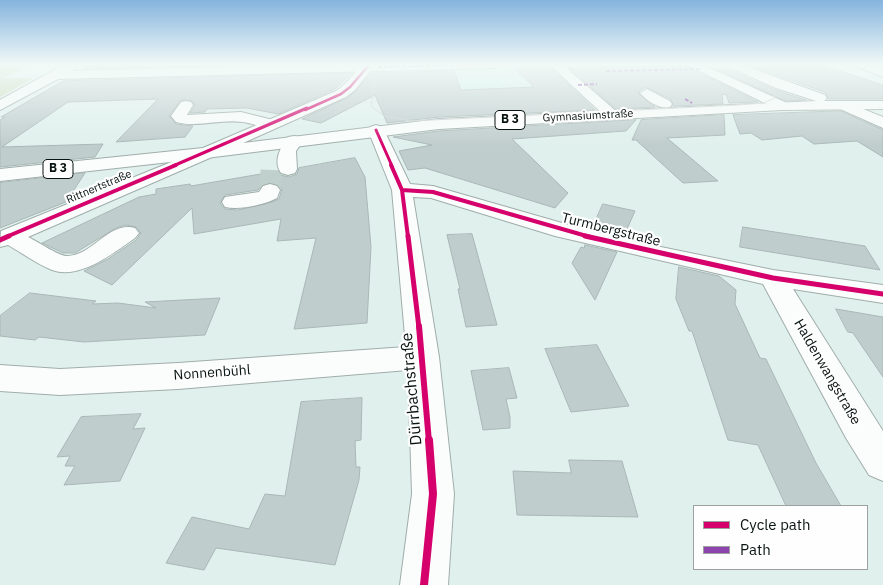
<!DOCTYPE html>
<meta charset="utf-8">
<style>
body{margin:0}
#map{position:relative;width:883px;height:585px;overflow:hidden;background:#e0f1ed;font-family:"IBM Plex Sans",sans-serif}
canvas{display:block}
.legend{position:absolute;left:693px;top:505px;width:175px;height:65px;box-sizing:border-box;background:#fefefe;border:1px solid #9ca0a0;margin:0;padding:6px 9px;list-style:none;font-size:15px;color:#081412}
.legend li{display:flex;align-items:center;gap:10px;height:25px}
.legend b{width:25px;border:1px solid #9ca0a0}
</style>
<div id="map">
<canvas width="883" height="585"></canvas>
<ul class="legend">
<li><b style="height:6px;background:#d6006c"></b>Cycle path</li>
<li><b style="height:6px;background:#8e44ad"></b>Path</li>
</ul>
</div>
<script>
const g = document.querySelector('canvas').getContext('2d');
g.lineJoin = 'round';
function paint(path, color) {
  g.fillStyle = color;
  g.fill(path, 'evenodd');
}
function trace(path, color, width, dash) {
  g.strokeStyle = color;
  g.lineWidth = width;
  g.lineCap = dash ? 'butt' : 'round';
  g.setLineDash(dash || []);
  g.stroke(path);
}
function write(font, color, halo, rows, align = 'center') {
  g.font = font + ' "IBM Plex Sans",sans-serif';
  g.lineWidth = 4.5;
  g.setLineDash([]);
  g.textBaseline = 'middle';
  g.strokeStyle = halo;
  g.fillStyle = color;
  for (const [text, x, y, turn = 0] of rows) {
    g.save();
    g.translate(x, y);
    g.rotate((+turn || 0) * Math.PI / 180);
    g.textAlign = isNaN(turn) ? turn : align;
    if (halo) g.strokeText(text, 0, 0);
    g.fillText(text, 0, 0);
    g.restore();
  }
}
paint(new Path2D(`
 M543,66L550,68L590,105L578,109L384,78L434,73L433,68Z`), '#d3f3eb');
paint(new Path2D(`
 M0,64H35L3,78H34L0,97Z`), '#cdd9b9');
const building = new Path2D(`
 M90,64H254L83,69Z
 M746,64H818L883,85V99H828L826,93Z
 M683,65L758,102L729,103L726,94L722,95L723,104L673,106L671,99L646,87L639,91V94L655,107L616,109L569,68Z
 M551,68L595,110L439,117L387,123L375,95L321,123L302,119L347,98L356,91L371,73L454,71L461,90L534,87L515,69Z
 M717,69H728L772,89L806,100L786,101Z
 M352,73L335,89L278,114L247,108L207,109L205,112L190,113L195,106L193,101L181,100L169,116L176,124L193,126L185,137L116,142L158,99L68,102L2,147L103,144L95,157L0,167V120L5,117H1L63,81Z
 M841,111L883,130V157L857,141L814,144L802,136L762,140L751,133L740,134L733,115Z
 M724,115L725,135L667,138L718,181L683,183L636,140H632L641,120Z
 M636,120L626,131L512,139L568,193L555,208L425,168L408,170L399,151L432,145L393,137L439,131Z
 M355,158L365,177L371,247L367,323L294,329L316,238L277,241L281,219L194,234L192,208L112,285L84,271L108,259L136,240L141,233L136,227L126,225L116,228L75,253H63L42,243L139,197L156,194V189L190,184L191,186L278,171L280,175L289,177L297,174L299,168ZM269,182L278,184L282,189L279,199L272,202L238,210L225,209L220,203L225,195L258,190L262,184Z
 M85,173L66,202L0,228V183Z
 M603,204L635,211L624,236L592,229Z
 M743,227L865,246L880,270L740,247Z
 M472,234L497,325L466,327L458,289H460L447,235Z
 M585,245L617,252L595,300L572,263L581,247L584,248Z
 M679,267L719,276L736,290L735,304L760,358L766,359L816,463L841,506H786L758,445L728,440L692,331H689L676,299Z
 M30,293L96,301L92,304L118,303L156,308L145,302L220,298L205,335L84,342L39,337L35,340L0,336V316Z
 M836,309L883,317V377L853,333L848,332Z
 M597,345L629,406L571,412L545,349Z
 M509,368L517,398L506,399L510,417V428L483,430L471,371Z
 M362,398L361,440L355,441L356,467H360L359,480L335,565L216,548L204,570L166,563L192,517L249,529L265,494L285,496L301,402Z
 M141,414L133,429L145,428L120,481L64,485L75,466H65L70,456L57,457L81,417Z
 M569,460L622,461L638,517L517,515L513,471L571,473Z`);
paint(building, '#c0cdcd');
trace(building, '#a9b7b6', 1);
trace(new Path2D(`
 M270,190L271,170`), '#c0d0cc', 21, [21, 11]);
const minor = new Path2D(`
 M65,64H76L75,69L71,71L339,64H502L496,68L58,79L0,110V100Z
 M549,64H562L617,112L620,115L617,118H607Z
 M685,64H701L787,103L789,106L787,109H777Z
 M850,64H869L883,69V77Z
 M647,89L670,101L672,104L670,107C660,110 647,101 640,93Z
 M186,101L191,102L193,105L187,115L241,112L277,121L279,124L277,127C265,130 254,123 242,122C220,119 198,128 176,122L171,116L181,102Z
 M843,101L883,117V128L838,108L836,105L838,102Z
 M376,125L382,127L384,130L410,184L433,186L569,225L656,246L773,270L883,285V303L793,289L883,431V481L869,475L846,438L763,284L555,236L431,198L413,197L439,357L454,494L448,585H400L412,494L408,370L178,389L60,395L0,391V365L60,369L178,363L406,347L392,190L368,130L370,127Z
 M294,136L300,137L303,141L296,151L297,169L295,173L288,175L281,173C273,161 280,148 288,137Z
 M206,148L212,149L215,153L212,157L28,237C37,241 57,255 66,256C92,257 108,221 135,228L139,233L135,238C113,253 81,280 52,270C37,264 22,253 8,245L0,247L1,231Z
 M270,184L277,186L280,190L277,198C264,205 240,210 225,207L222,202L225,197L259,192L263,186Z`);
const major = new Path2D(`
 M363,64H376L355,90L346,97L243,143L439,119L816,101L773,87L723,64H740L825,95L827,98L824,101H883V109L782,110L439,129L206,158L0,181V169L203,148L336,91L345,84Z`);
trace(minor, '#a0adaa', 2);
trace(major, '#a0adaa', 2);
trace(new Path2D(`
 M0,67H21L19,69L23,72
 M0,76L14,75
 M464,84L466,87L532,84L535,87
 M364,102H376`), '#d0d5d4', 1, [0.5, 2]);
paint(minor, '#fafdfc');
paint(major, '#fafdfc');
trace(new Path2D(`
 M378,64L371,106L384,116L411,121L738,105L763,103L775,98L773,91L770,89L712,64`), '#cfd4d3', 1);
trace(new Path2D(`
 M378,67L496,64
 M606,71L702,69
 M578,85L597,84
 M685,99L692,103`), '#8e44ad', 2, [4, 2]);
trace(new Path2D(`
 M305,110L341,94L350,87L370,64`), '#d6006c', 2.5);
trace(new Path2D(`
 M376,130L392,166
 M173,166L307,108`), '#d6006c', 3);
trace(new Path2D(`
 M391,165L402,190L408,237
 M402,190L433,192L590,237
 M6,237L176,165`), '#d6006c', 4);
trace(new Path2D(`
 M408,236L419,328
 M585,236L773,278L883,294
 M0,240L9,236`), '#d6006c', 5);
trace(new Path2D(`
 M419,326L429,442`), '#d6006c', 6);
trace(new Path2D(`
 M424,585L433,494L429,440`), '#d6006c', 8);
const sky = g.createLinearGradient(0, 0, 0, 146);
sky.addColorStop(0, '#85b4de');
sky.addColorStop(0.44, '#f1f9f7');
sky.addColorStop(1, '#f1f9f700');
g.fillStyle = sky;
g.fillRect(0, 0, 883, 146);
write('11px', '#081412', '#fefefe', [
 ["Gymnasiumstraße",588,116,-3],
 ["Rittnertstraße",99,187,-23]
]);
for (const [x, y, w] of [
 [510,120,30],
 [58,169,30]
]) {
  const box = new Path2D();
  box.roundRect(x - w / 2, y - 9.5, w, 19, 4);
  g.fillStyle = '#fefefe';
  g.fill(box);
  trace(box, '#081412', 1);
}
write('bold 12px', '#081412', null, [
 ["B 3",510,120],
 ["B 3",58,169]
]);
write('14px', '#081412', '#fefefe', [
 ["Turmbergstraße",611,230,14],
 ["Haldenwangstraße",827,372,60],
 ["Nonnenbühl",212,373,-4]
]);
write('16px', '#081412', '#fefefe', [
 ["Dürrbachstraße",412,389,-95]
]);
</script>
